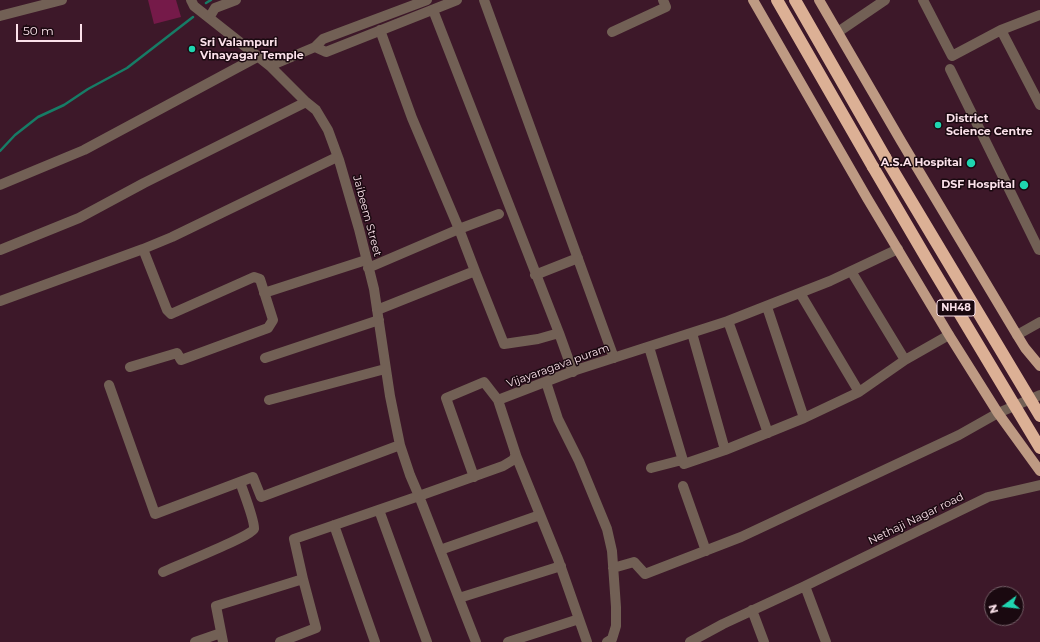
<!DOCTYPE html>
<style>
body{margin:0}
#map{position:relative;width:1040px;height:642px;overflow:hidden;background:#3d1829;font-family:Montserrat,sans-serif}
canvas{display:block}
.north{position:absolute;left:984px;top:586px;width:40px;height:40px;box-sizing:border-box;background:#1a0910;border:1px solid #745f67;border-radius:50%;rotate:255deg;font-size:11px;font-weight:700;line-height:16px;text-align:center;color:#fbe1ea}
.north::after{content:'';display:block;margin:auto;width:14px;height:18px;background:#1fd5b0;clip-path:polygon(50% 0,100% 100%,50% 72%,0 100%)}
.scale{position:absolute;left:16px;top:24px;width:66px;height:18px;box-sizing:border-box;border:2px solid #fbe1ea;border-top:0;padding-left:5px;font-size:12px;line-height:14px;white-space:nowrap;color:#fbe1ea;-webkit-text-stroke:3px #1a0910;paint-order:stroke}
</style>
<div id="map">
<canvas width="1040" height="642"></canvas>
<div class="north">N</div>
<div class="scale">50 m</div>
</div>
<script>
const g = document.querySelector('canvas').getContext('2d');
g.lineJoin = 'round';
function paint(path, color) {
  g.fillStyle = color;
  g.fill(path, 'evenodd');
}
function trace(path, color, width, dash) {
  g.strokeStyle = color;
  g.lineWidth = width;
  g.lineCap = dash ? 'butt' : 'round';
  g.setLineDash(dash || []);
  g.stroke(path);
}
function write(font, color, halo, rows, align = 'center') {
  g.font = font + ' Montserrat,sans-serif';
  g.lineWidth = 3;
  g.setLineDash([]);
  g.textBaseline = 'middle';
  g.strokeStyle = halo;
  g.fillStyle = color;
  for (const [text, x, y, turn = 0] of rows) {
    g.save();
    g.translate(x, y);
    g.rotate((+turn || 0) * Math.PI / 180);
    g.textAlign = isNaN(turn) ? turn : align;
    if (halo) g.strokeText(text, 0, 0);
    g.fillText(text, 0, 0);
    g.restore();
  }
}
paint(new Path2D(`
 M148,0H176L181,17L154,24Z`), '#751a49');
trace(new Path2D(`
 M206,3L211,0
 M0,151L15,135L38,117L64,105L88,89L127,68L193,17`), '#177c66', 2.5);
trace(new Path2D(`
 M191,0L194,6L270,66L306,102L316,110L328,130L339,160L359,229L374,289L390,396L400,445L410,475L419,496L294,539L303,579L216,606L223,642
 M484,0L614,358
 M923,0L952,56L1001,30L1040,15
 M433,10L559,333L573,372
 M0,16L62,0
 M209,18L215,8L236,0
 M1001,30L1040,105
 M612,32L666,7L663,0
 M838,32L885,0
 M315,47L326,52L457,0
 M270,66L315,47L323,39L427,0
 M950,69L1039,250H1040
 M0,185L84,150L259,56
 M0,250L79,218L144,183L306,102
 M368,268L459,229L412,118L380,30
 M475,271L504,344L538,339L559,333
 M851,271L905,360
 M535,275L578,258
 M264,293L366,260
 M800,293L859,392L905,360L949,335
 M0,301L143,249L172,237L337,157
 M377,310L475,271L459,229L499,214
 M728,321L830,281L898,249
 M1017,335L1040,322
 M649,347L684,464L725,450L692,333
 M265,358L379,320
 M130,367L177,353L181,360L268,328L273,320L260,279L254,277L171,314L167,310L143,249
 M546,382L558,419L579,461L607,529L612,551L616,607V626L612,639L607,642
 M109,385L155,514L253,477L261,497L400,445
 M269,400L385,369
 M804,418L859,392
 M725,450L804,418L767,307
 M515,453L558,559L587,642
 M651,468L682,460
 M474,477L446,398L484,382L498,400
 M683,486L706,551
 M379,510L427,642
 M334,525L375,642
 M440,550L540,515
 M613,568L634,562L645,574L741,537L959,435L998,413L1040,395
 M163,572C174,567 253,535 254,529C255,521 243,491 240,482
 M805,586L988,497L1040,485
 M459,598L561,566
 M752,610L764,642
 M195,642L221,633
 M280,642L316,628L303,579
 M476,642L419,496L503,466L513,460L516,455L498,400L576,370L728,321L768,433
 M508,642L579,619
 M690,642L723,624L805,586L826,642`), '#726055', 10);
trace(new Path2D(`
 M753,0L867,198L949,335L998,413L1040,471
 M819,0L901,141L1017,335L1025,348L1040,366`), '#be9a83', 10);
trace(new Path2D(`
 M777,0L873,167
 M795,0L885,157`), '#dcb095', 12);
trace(new Path2D(`
 M885,157L1040,416
 M873,167L928,261L1040,448`), '#dcb095', 12);
for (const [x, y, r, color] of [
 [192,49,4,"#1fd5b0"],
 [938,125,4,"#1fd5b0"],
 [971,163,5,"#1fd5b0"],
 [1024,185,5,"#1fd5b0"]
]) {
  const dot = new Path2D();
  dot.arc(x, y, r, 0, 2 * Math.PI);
  g.fillStyle = color;
  g.fill(dot);
  trace(dot, '#1a0910', 1.5);
}
for (const [x, y, w] of [
 [956,308,38]
]) {
  const box = new Path2D();
  box.roundRect(x - w / 2, y - 8, w, 16, 3);
  g.fillStyle = '#1a0910';
  g.fill(box);
  trace(box, '#fbe1ea', 1);
}
write('bold 10px', '#fbe1ea', null, [
 ["NH48",956,308]
]);
write('bold 11px', '#fbe1ea', '#1a0910', [
 ["Sri Valampuri",200,43],
 ["Vinayagar Temple",200,56],
 ["District",946,119],
 ["Science Centre",946,132],
 ["A.S.A Hospital",962,163,"right"],
 ["DSF Hospital",1015,185,"right"]
], 'left');
write('11px', '#fbe1ea', '#1a0910', [
 ["Jaibeem Street",367,216,75],
 ["Vijayaragava puram",558,366,-20],
 ["Nethaji Nagar road",916,519,-26]
]);
</script>
